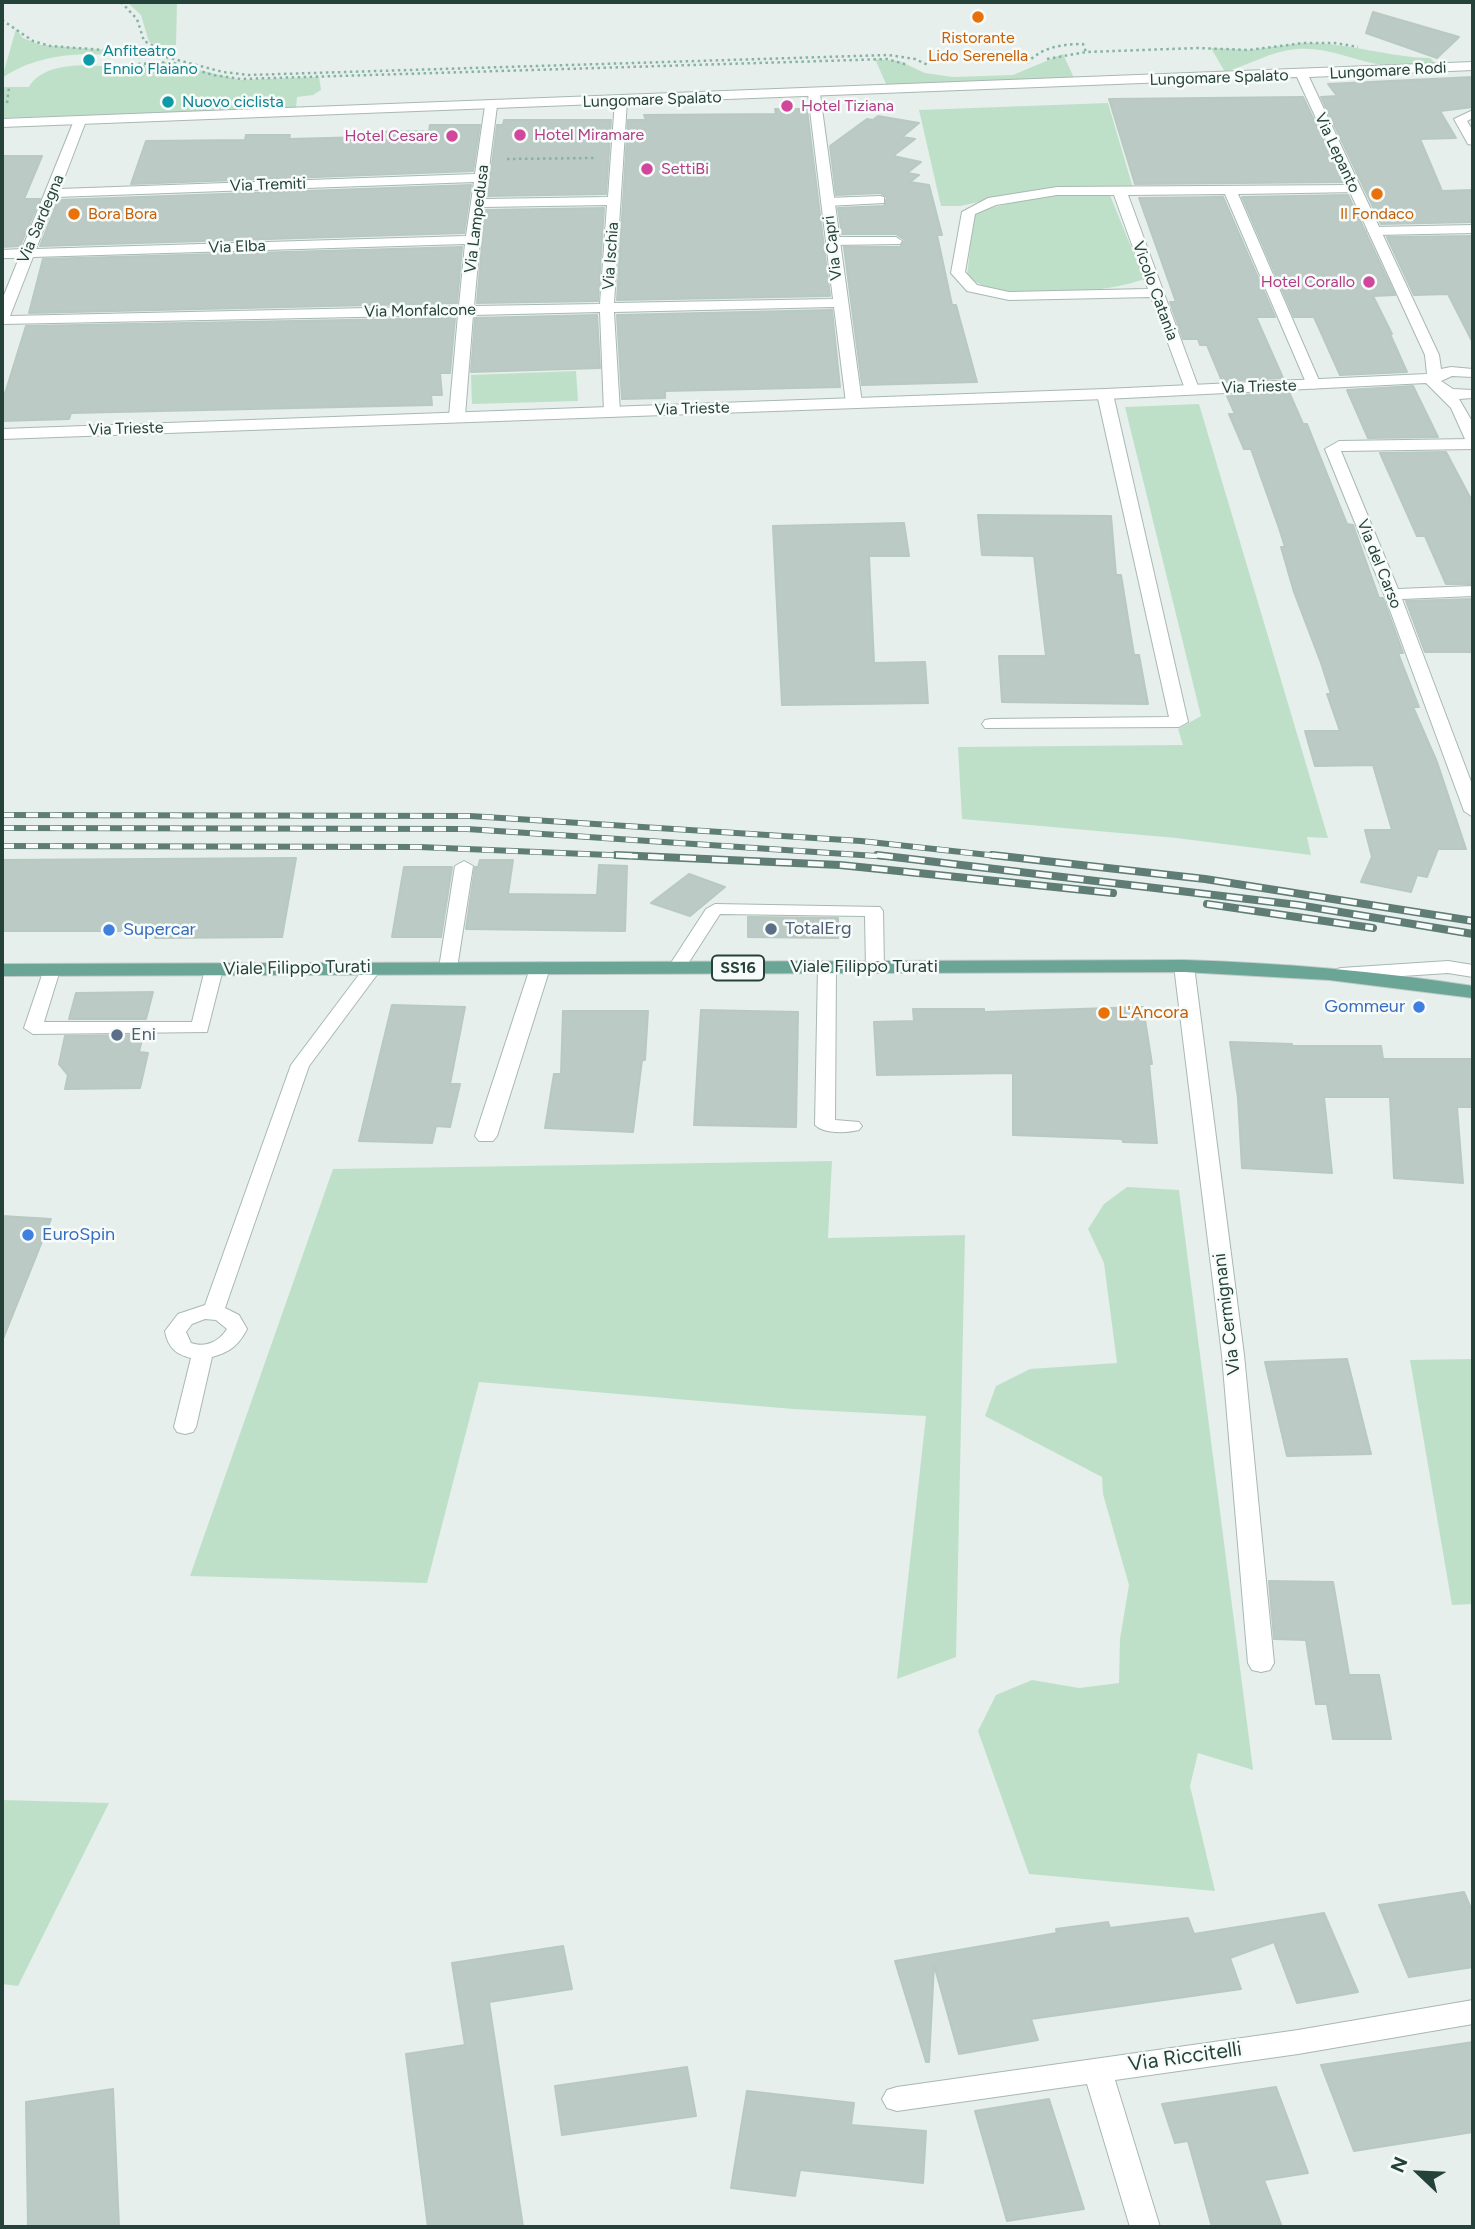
<!DOCTYPE html>
<style>
body{margin:0}
#map{position:relative;width:1475px;height:2229px;overflow:hidden;background:#e6efeb;font-family:Figtree,sans-serif}
canvas{display:block}
.frame{position:absolute;inset:0;border:4px solid #24423a;pointer-events:none}
.north{position:absolute;left:1384px;top:2138px;width:70px;height:70px;-webkit-text-stroke:5px #f7fbf9;paint-order:stroke;rotate:293deg;font-size:19px;font-weight:700;line-height:28px;text-align:center;color:#24423a}
.north::after{content:'';display:block;margin:auto;width:24px;height:32px;background:#24423a;clip-path:polygon(50% 0,100% 100%,50% 72%,0 100%)}
</style>
<div id="map">
<canvas width="1475" height="2229"></canvas>
<div class="frame"></div>
<div class="north">N</div>
</div>
<script>
const g = document.querySelector('canvas').getContext('2d');
g.lineJoin = 'round';
function paint(path, color) {
  g.fillStyle = color;
  g.fill(path, 'evenodd');
}
function trace(path, color, width, dash) {
  g.strokeStyle = color;
  g.lineWidth = width;
  g.lineCap = dash ? 'butt' : 'round';
  g.setLineDash(dash || []);
  g.stroke(path);
}
function write(font, color, halo, rows, align = 'center') {
  g.font = font + ' Figtree,sans-serif';
  g.lineWidth = 5;
  g.setLineDash([]);
  g.textBaseline = 'middle';
  g.strokeStyle = halo;
  g.fillStyle = color;
  for (const [text, x, y, turn = 0] of rows) {
    g.save();
    g.translate(x, y);
    g.rotate((+turn || 0) * Math.PI / 180);
    g.textAlign = isNaN(turn) ? turn : align;
    if (halo) g.strokeText(text, 0, 0);
    g.fillText(text, 0, 0);
    g.restore();
  }
}
paint(new Path2D(`
 M127,2H177L176,45H157L149,42L141,15Z
 M16,29L23,38L41,45L157,54C140,63 127,56 109,55C72,52 32,57 2,78Z
 M1303,43C1347,42 1386,57 1430,58L1435,63C1421,64 1406,67 1392,66C1359,64 1331,46 1297,49C1271,51 1249,65 1225,72L1211,48L1249,50Z
 M1063,54L1074,78L887,86L875,59L899,61L925,73L953,77L1013,75Z
 M166,62L240,80L319,77L321,90L313,95L297,97L296,108L2,118V87H29C41,65 78,64 101,66C111,67 124,72 134,71C145,69 154,62 166,62Z
 M1108,103L1133,188L1040,189L960,206H941L919,110Z
 M1075,193L1110,195L1144,279C1108,293 996,304 967,276L974,212L1036,197Z
 M576,371L578,401L472,404L471,375Z
 M1199,404L1328,838L1307,837L1311,855L1176,838L962,819L958,747L1183,745L1178,729L1201,716L1125,407Z
 M832,1161L828,1238L965,1235L956,1657L897,1679L926,1416L793,1409L479,1382L427,1583L190,1576L333,1169Z
 M1127,1187L1179,1190L1253,1770L1198,1753L1190,1786L1215,1891L1029,1874L978,1731L996,1695L1032,1680L1079,1688L1119,1683L1120,1639L1129,1585L1103,1494L1102,1477L985,1416L996,1386L1030,1369L1117,1363L1104,1263L1088,1229L1104,1204Z
 M1473,1359V1604L1452,1605L1410,1360Z
 M2,1800L109,1803L18,1986L2,1984Z`), '#bfe0c8');
const building = new Path2D(`
 M1373,12L1459,37L1437,58L1366,33Z
 M1473,77V107L1440,111L1456,138L1420,139L1442,191L1473,190V222L1381,224L1321,97L1337,96L1328,84Z
 M1303,97L1343,182L1135,184L1109,99Z
 M775,109H807L830,296L617,300L628,120H646L644,115L776,114Z
 M878,116L919,123L902,137L915,139L893,156L921,162L907,173L919,175L910,182L929,185L942,235H937L952,305H956L977,382L862,385L844,247H900L905,240L896,234H842L838,208L884,206L887,197L880,193L836,195L830,146L867,119L873,120Z
 M504,120H611L606,194L488,196L497,125H503Z
 M430,125H480L473,171L131,184L146,141L245,140L246,135H290L289,139L366,137L367,132L429,131Z
 M2,156H42L24,199H40L20,246L2,247Z
 M471,185L464,233L40,246L58,200Z
 M1348,195L1395,295L1373,296L1392,334H1390L1407,372L1340,375L1314,317H1294L1242,197Z
 M1223,197L1275,317H1256L1283,378L1222,381L1207,345H1200L1198,339H1183L1170,302H1176L1139,198Z
 M604,208L598,301L477,303L485,210Z
 M1473,236V343L1448,294L1414,295L1387,237Z
 M462,247L457,303L29,313L43,259Z
 M832,310L840,387L665,391V398L622,399L617,315Z
 M597,315L600,368L471,372L475,318Z
 M455,318L450,373H440L442,395H431L432,405L71,413L69,419L2,421V403L26,326Z
 M1413,386L1438,437L1368,438L1347,390Z
 M1289,392L1303,424H1307L1347,524L1353,525L1379,598H1383L1403,653H1398L1419,707H1413L1437,762L1466,849H1438L1427,877L1417,875L1411,892L1361,882L1372,857L1365,830H1392L1373,765L1315,766L1305,731H1340L1327,694H1331L1321,663L1294,592L1281,547H1285L1279,528L1251,449H1244L1229,414H1235L1227,396Z
 M1446,452L1473,503V584H1446L1425,536H1417L1380,453Z
 M978,515L1111,516L1116,575H1121L1134,655H1139L1148,704L1002,702L999,656H1046L1034,556L982,555Z
 M904,523L909,556H869L874,663L925,662L928,703L782,705L773,526Z
 M1473,599V652H1425L1406,601Z
 M296,858L282,937L155,938L157,931H2V860Z
 M480,860H513L508,894L597,895L599,865L627,866L625,931L466,929L475,867H478Z
 M404,867H452L441,937H392Z
 M689,874L725,887L690,916L651,903Z
 M748,917L838,918V938L748,937Z
 M153,992L146,1019H69L76,993Z
 M392,1005L465,1007L450,1084H460L450,1127L436,1126L432,1143L359,1141Z
 M1143,1007L1152,1064H1149L1157,1143L1123,1142L1122,1139L1013,1135V1073L877,1075L874,1022L914,1021L913,1009H984V1012Z
 M701,1010L798,1012L796,1127L694,1125Z
 M563,1011H648L645,1060H642L633,1132L545,1128L554,1074H561Z
 M143,1035L139,1052L148,1053L140,1088L65,1089L68,1075L59,1064L65,1036Z
 M1230,1042L1292,1044V1046H1381L1383,1059H1473V1107H1457L1463,1183L1394,1178L1390,1097H1324L1332,1173L1242,1168L1238,1098Z
 M2,1216L51,1219L3,1339H2Z
 M1347,1359L1371,1454L1287,1456L1265,1362Z
 M1269,1581L1333,1582L1349,1675H1379L1391,1739H1333L1327,1704H1316L1306,1640L1274,1639Z
 M1464,1892L1473,1913V1967L1409,1977L1379,1905Z
 M1324,1913L1358,1992L1297,2003L1274,1942L1230,1958L1241,1989L1031,2019L1038,2040L959,2054L934,1965L929,2062H926L895,1961L1057,1933L1056,1929L1108,1922L1110,1928L1188,1918L1194,1934Z
 M563,1946L572,1989L489,2002L523,2227H428L406,2054L465,2045L452,1963Z
 M1473,2042V2132L1354,2151L1321,2065Z
 M687,2067L696,2116L562,2135L555,2086Z
 M1276,2087L1308,2173L1264,2180L1282,2227H1212L1188,2141L1175,2143L1162,2104Z
 M113,2089L119,2227H28L26,2102Z
 M747,2091L854,2103L851,2125L926,2131L923,2183L800,2170L795,2196L731,2188Z
 M1049,2099L1084,2209L1007,2221L975,2111Z`);
paint(building, '#bbcac4');
trace(building, '#b8c9c2', 2);
const service = new Path2D(`
 M880,196L884,197V203L827,206L821,202L827,198Z
 M896,237L902,241L900,244L832,245L826,241L832,237Z
 M464,861L473,866L457,968L448,973L439,968L455,866Z
 M715,904L880,907L883,911L884,968L875,973L866,968L865,916L720,914L682,973H670L667,969L706,909Z
 M827,962L836,967L835,1120L859,1122L862,1126L859,1130C846,1133 824,1134 815,1125L818,967Z
 M373,963L382,968L309,1066L225,1308L239,1315L247,1329C239,1345 230,1352 212,1357L196,1427L193,1432L185,1434L177,1432L174,1427L191,1358C175,1354 168,1347 165,1331L178,1314L205,1305L291,1065L367,964ZM205,1319L216,1320L227,1329C219,1342 205,1348 191,1343L186,1332L192,1324Z
 M214,964L223,969L207,1032L33,1034L24,1028L45,966L51,965L60,970L44,1022H192L205,969Z`);
const minor = new Path2D(`
 M814,90L820,94L862,403L859,406H849L846,403L834,307L614,312L620,412L612,417L604,412L600,312L473,315L465,416L457,421L449,416L458,315L2,324V300L19,258H2V250L22,249L75,118L80,117L86,121L60,189L475,174L485,106L491,102L497,106L485,199L608,197L615,101L621,97L627,101L614,303L833,299L808,94ZM474,182L466,236L36,249L56,197ZM607,205L600,304L474,306L483,207ZM465,244L459,306L10,316L33,257Z
 M1473,110V118L1467,121L1473,131V145L1468,144L1454,119Z
 M1354,185L1361,189L1359,192L1238,194L1321,385L1314,389L1307,385L1225,194L1128,195L1199,389L1197,392L1192,393L1185,389L1151,297L1009,300L967,291L951,273L962,212L988,198L1057,187ZM1057,195H1114L1148,289L1009,292L977,285L965,272L975,214L996,205Z
 M1473,225V233L1374,235L1367,231L1374,227Z
 M1105,389L1113,394L1188,722L1179,727L985,728L982,724L985,720L991,719L1169,717L1097,394Z
 M1473,439V449L1341,451L1398,589L1473,586V596L1402,599L1473,787V817L1464,811L1384,594L1325,449L1339,441Z
 M1184,960L1191,962L1194,966L1244,1355L1274,1663L1270,1670L1261,1672L1252,1670L1248,1663L1222,1355L1174,966L1177,962Z
 M1448,961L1473,965V977L1448,973L1341,980L1334,978L1331,974L1334,970L1341,968Z
 M540,962L547,964L550,968L497,1136L493,1141H479L475,1136L530,968L533,964Z
 M1473,2000V2024L1298,2054L1115,2080L1160,2227H1130L1087,2084L897,2111L887,2108L882,2099L887,2090L897,2087L1298,2030Z`);
const tertiary = new Path2D(`
 M1473,62V70L1309,77L1439,355L1441,369L1451,367L1473,369V377L1452,376L1441,381L1453,389L1473,390V398L1459,399L1473,423V444L1465,439L1451,408L1426,383L1105,399L2,439V429L1105,389L1427,374L1425,355L1297,77L2,127V119Z`);
const primary = new Path2D(`
 M1184,960C1281,963 1377,971 1473,986V998L1329,980L1184,972L2,976V964Z`);
trace(service, '#a8b8b2', 2);
trace(minor, '#a8b8b2', 2);
trace(tertiary, '#a8b8b2', 2);
trace(primary, '#c2cac8', 2);
trace(new Path2D(`
 M121,2L137,19L144,41L156,47L158,54L168,59
 M2,20L33,41L50,46L158,54
 M166,57L223,72L249,75L888,55L915,59L928,65
 M1047,59L1086,52L1198,48L1249,50L1303,43H1335L1358,47
 M1027,63C1042,47 1062,44 1083,44L1086,52
 M138,64L171,62L213,75L241,79L887,59L908,65
 M131,71L147,65
 M7,103L9,87
 M507,159L596,158`), '#86b3a5', 2.5, [2.5, 3.5]);
paint(service, '#fff');
paint(minor, '#fff');
paint(tertiary, '#fff');
paint(primary, '#6aa596');
const railFar1 = new Path2D(`
 M2,815L470,816L861,841L1007,857
 M2,828L467,829L891,857
 M2,846L419,847L657,857`);
const rail = new Path2D(`
 M616,855L840,865L1113,893
 M877,855L1298,905L1473,934
 M992,855L1205,879L1473,921
 M1207,904L1373,928`);
trace(railFar1, '#5f7d75', 6);
trace(rail, '#5f7d75', 8);
trace(railFar1, '#f7fbf9', 4.5, [12]);
trace(rail, '#f7fbf9', 5, [16]);
for (const [x, y, r, color] of [
 [978,17,7,"#e8710a"],
 [89,60,7,"#0f9aa8"],
 [168,102,7,"#0f9aa8"],
 [787,106,7,"#d1479c"],
 [520,135,7,"#d1479c"],
 [452,136,7,"#d1479c"],
 [647,169,7,"#d1479c"],
 [1377,194,7,"#e8710a"],
 [74,214,7,"#e8710a"],
 [1369,282,7,"#d1479c"],
 [771,929,7,"#5c6f8a"],
 [109,930,7,"#3f7fe0"],
 [1419,1007,7,"#3f7fe0"],
 [1104,1013,7,"#e8710a"],
 [117,1035,7,"#5c6f8a"],
 [28,1235,7,"#3f7fe0"]
]) {
  const dot = new Path2D();
  dot.arc(x, y, r, 0, 2 * Math.PI);
  g.fillStyle = color;
  g.fill(dot);
  trace(dot, '#f7fbf9', 2.5);
}
write('16px', '#c56008', '#f7fbf9', [
 ["Ristorante",978,38],
 ["Lido Serenella",978,56],
 ["Bora Bora",88,214,"left"],
 ["Il Fondaco",1377,214]
]);
write('16px', '#0d838f', '#f7fbf9', [
 ["Anfiteatro",103,51],
 ["Ennio Flaiano",103,69],
 ["Nuovo ciclista",182,102]
], 'left');
write('16px', '#24423a', '#f7fbf9', [
 ["Lungomare Rodi",1388,71,-3],
 ["Lungomare Spalato",1219,78,-2],
 ["Lungomare Spalato",652,100,-2],
 ["Via Lepanto",1337,153,65],
 ["Via Tremiti",268,185,-2],
 ["Via Sardegna",41,219,-67],
 ["Via Lampedusa",477,219,-83],
 ["Via Elba",237,247,-2],
 ["Via Capri",833,248,-97],
 ["Via Ischia",611,256,-86],
 ["Vicolo Catania",1155,291,70],
 ["Via Monfalcone",420,311,-1],
 ["Via Trieste",1259,387,-2],
 ["Via Trieste",692,409,-2],
 ["Via Trieste",126,429,-2],
 ["Via del Carso",1379,564,68]
]);
write('16px', '#b23c85', '#f7fbf9', [
 ["Hotel Tiziana",801,106],
 ["Hotel Miramare",534,135],
 ["Hotel Cesare",438,136,"right"],
 ["SettiBi",661,169],
 ["Hotel Corallo",1355,282,"right"]
], 'left');
for (const [x, y, w] of [
 [738,968,52]
]) {
  const box = new Path2D();
  box.roundRect(x - w / 2, y - 12.5, w, 25, 5);
  g.fillStyle = '#f7fbf9';
  g.fill(box);
  trace(box, '#24423a', 2);
}
write('bold 16px', '#24423a', null, [
 ["SS16",738,968]
]);
write('18px', '#4e5e75', '#f7fbf9', [
 ["TotalErg",785,929],
 ["Eni",131,1035]
], 'left');
write('18px', '#366cbe', '#f7fbf9', [
 ["Supercar",123,930],
 ["Gommeur",1405,1007,"right"],
 ["EuroSpin",42,1235]
], 'left');
write('18px', '#24423a', '#f7fbf9', [
 ["Viale Filippo Turati",864,967],
 ["Viale Filippo Turati",297,968,-1],
 ["Via Cermignani",1227,1314,-97]
]);
write('18px', '#c56008', '#f7fbf9', [
 ["L'Ancora",1118,1013]
], 'left');
write('21px', '#24423a', '#f7fbf9', [
 ["Via Riccitelli",1185,2057,-8]
]);
</script>
